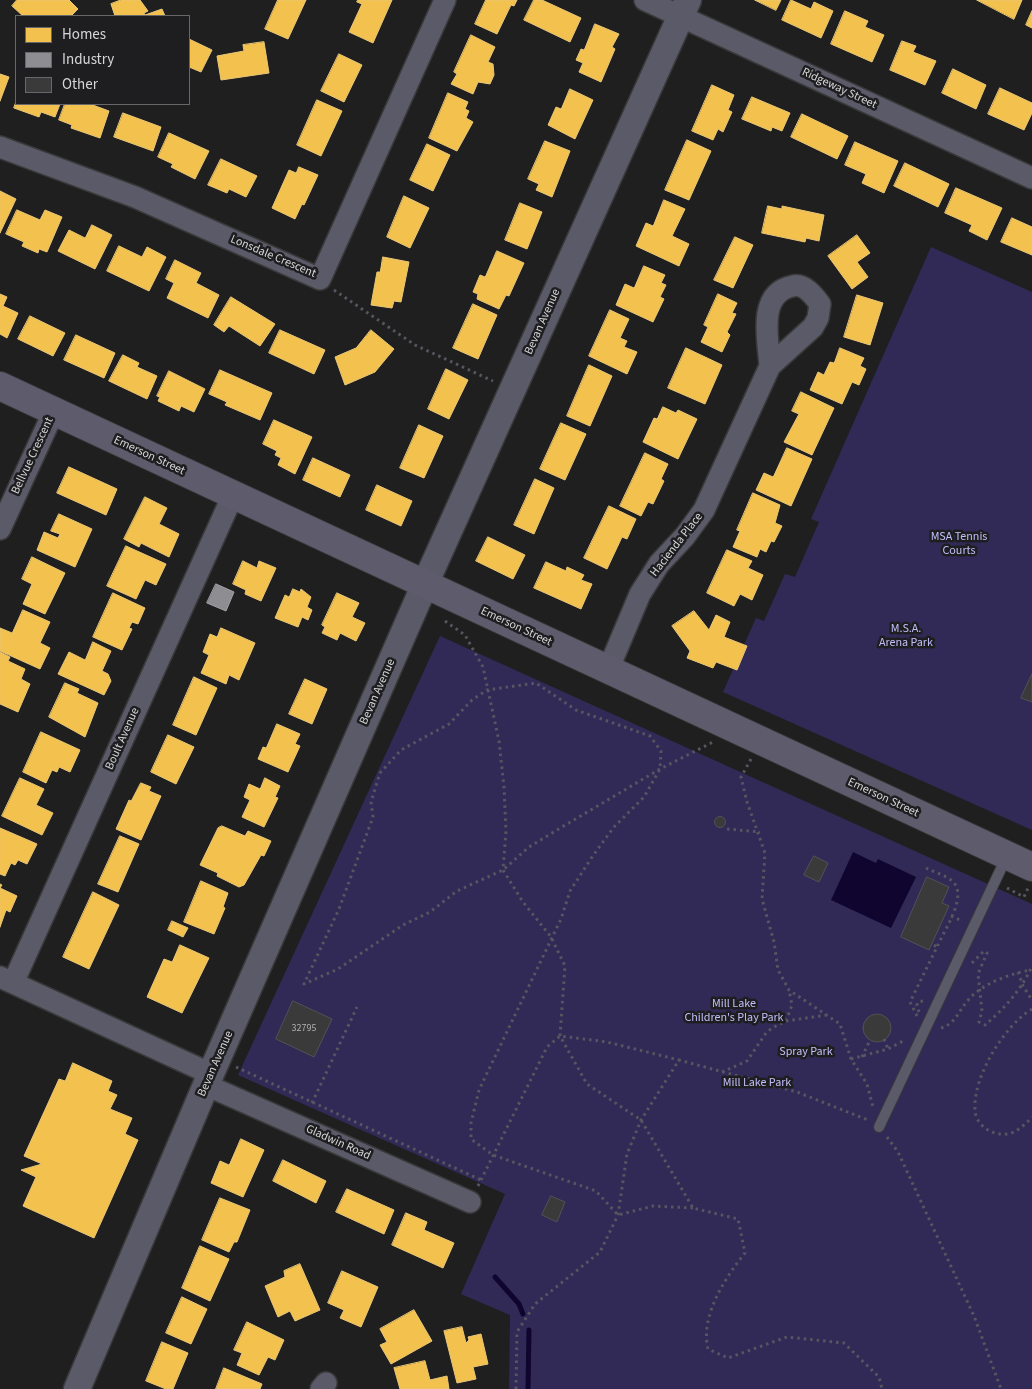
<!DOCTYPE html>
<style>
body{margin:0}
#map{position:relative;width:1032px;height:1389px;overflow:hidden;background:#1f1f20;font-family:"Source Sans 3",sans-serif}
canvas{display:block}
.legend{position:absolute;left:15px;top:15px;width:175px;height:90px;box-sizing:border-box;background:#1e1e21;border:1px solid #68686a;margin:0;padding:6px 9px;list-style:none;font-size:15px;color:#d6d6d8}
.legend li{display:flex;align-items:center;gap:10px;height:25px}
.legend b{width:25px;border:1px solid #68686a}
</style>
<div id="map">
<canvas width="1032" height="1389"></canvas>
<ul class="legend">
<li><b style="height:14px;background:#f2c14e"></b>Homes</li>
<li><b style="height:14px;background:#8d8d92"></b>Industry</li>
<li><b style="height:14px;background:#3a3a3b"></b>Other</li>
</ul>
</div>
<script>
const g = document.querySelector('canvas').getContext('2d');
g.lineJoin = 'round';
function paint(path, color) {
  g.fillStyle = color;
  g.fill(path, 'evenodd');
}
function trace(path, color, width, dash) {
  g.strokeStyle = color;
  g.lineWidth = width;
  g.lineCap = dash ? 'butt' : 'round';
  g.setLineDash(dash || []);
  g.stroke(path);
}
function write(font, color, halo, rows, align = 'center') {
  g.font = font + ' "Source Sans 3",sans-serif';
  g.lineWidth = 5;
  g.setLineDash([]);
  g.textBaseline = 'middle';
  g.strokeStyle = halo;
  g.fillStyle = color;
  for (const [text, x, y, turn = 0] of rows) {
    g.save();
    g.translate(x, y);
    g.rotate((+turn || 0) * Math.PI / 180);
    g.textAlign = isNaN(turn) ? turn : align;
    if (halo) g.strokeText(text, 0, 0);
    g.fillText(text, 0, 0);
    g.restore();
  }
}
paint(new Path2D(`
 M931,247L1032,292V830L723,692L756,618L764,621L785,574L795,577L819,522L811,519Z
 M440,636L1032,904V1389H509L510,1315L461,1294L505,1194L238,1075Z`), '#312a57');
paint(new Path2D(`
 M853,852L876,863L878,859L916,877L891,928L831,900Z`), '#10052e');
const homes = new Path2D(`
 M17,0H69L78,9L71,16H23L12,6Z
 M121,0H140L148,11L144,13L145,15L162,9L165,16H115L111,4Z
 M278,0H306L288,39L265,29Z
 M358,0H392L373,43L349,32L362,4L357,2Z
 M486,0H517L514,6L511,5L497,34L475,24Z
 M534,0H542L581,18L570,42L524,20Z
 M755,0H781L776,10Z
 M791,0L811,9L814,2L833,11L821,38L782,20Z
 M977,0H1022L1014,19Z
 M845,11L868,21L865,27L884,35L872,62L831,44Z
 M1032,11V28L1026,25Z
 M595,24L619,34L612,47L615,49L601,82L579,72L583,63L576,60L581,49L584,50Z
 M471,35L495,47L488,62L493,64L494,75L490,84L478,82L473,94L451,84L457,74L454,72Z
 M189,39L212,50L201,72L189,67Z
 M902,41L916,46L913,52L936,61L925,85L890,70Z
 M264,42L269,73L221,80L217,56L244,51L243,45Z
 M339,54L362,65L344,102L321,91Z
 M953,69L986,85L976,109L942,93Z
 M0,74L9,77L0,101Z
 M712,85L734,95L728,110L732,112L723,132L718,129L713,140L692,131Z
 M1000,88L1032,103V113L1024,130L988,114Z
 M570,89L593,100L575,139L548,125L556,107L561,109Z
 M448,93L468,102L465,109L469,111L466,118L473,122L457,151L429,138Z
 M752,97L790,113L782,131L772,127L771,131L742,119Z
 M317,100L342,111L321,156L297,145Z
 M16,102V104H60L55,117L41,112L39,117L14,108Z
 M65,104H90L109,111L100,138L71,128L72,125L59,120Z
 M123,113L161,127L153,151L114,137Z
 M802,114L848,136L837,159L791,137Z
 M169,133L209,151L195,179L171,167L173,164L158,157Z
 M687,140L711,151L689,200L665,190Z
 M545,141L570,151L552,197L536,190L539,184L528,179Z
 M855,142L898,161L884,193L862,183L866,174L845,165Z
 M427,144L450,155L433,191L410,180Z
 M221,159L257,176L246,197L229,189L227,193L208,185Z
 M905,163L949,184L938,207L894,186Z
 M299,167L318,175L304,205L302,204L295,219L272,208L289,170L296,173Z
 M956,188L1002,208L987,240L969,231L972,225L945,213Z
 M0,191L16,199L0,233Z
 M404,196L429,208L410,248L387,237Z
 M664,200L685,209L672,236L689,244L679,266L636,246L646,223L653,226Z
 M520,203L542,212L527,249L505,240Z
 M768,206L782,209V206L824,215L819,241L806,238L805,242L762,233Z
 M17,210L40,220L45,210L62,217L47,252L39,249L38,253L22,246L24,242L6,234Z
 M1012,218L1032,227V255L1001,242Z
 M92,225L112,235L95,269L58,251L69,230L85,238Z
 M857,235L870,253L857,262L868,277L852,289L828,256Z
 M735,237L753,245L733,288L714,280Z
 M119,246L142,257L147,247L166,257L149,291L107,271Z
 M497,251L524,263L509,296L506,295L499,309L477,299L478,294L473,292L480,275L485,277Z
 M383,257L409,262L401,302L394,301L392,308L371,305L377,272H380Z
 M175,260L201,273L196,283L219,295L208,318L167,298L174,283L166,279Z
 M644,266L665,275L661,283L666,285L660,297L664,299L653,322L616,305L625,284L634,288Z
 M0,294L7,297L3,306L18,313L7,338L0,334Z
 M718,294L737,303L732,313L736,314L727,332L730,335L722,352L701,342L708,327L704,325Z
 M857,295L883,303L870,345L844,337Z
 M231,297L275,324L260,346L229,326L224,332L214,325Z
 M473,304L497,315L478,359L453,348Z
 M610,310L629,319L620,338L627,341L624,347L637,352L627,374L589,356Z
 M30,316L65,333L53,356L18,339Z
 M280,330L325,350L314,374L269,353Z
 M371,330L394,349L375,372L345,385L335,357L356,348Z
 M76,335L115,353L104,378L64,360Z
 M686,348L722,365L705,404L668,388Z
 M840,348L864,358L860,366L866,369L859,385L852,382L842,404L810,390L818,372L824,375L830,362L834,363Z
 M123,355L139,363L137,367L157,376L147,399L109,381Z
 M589,365L612,376L590,426L567,416Z
 M446,369L468,380L449,419L428,409Z
 M220,370L272,393L260,420L225,405L227,402L209,394Z
 M169,371L205,389L194,412L181,406L179,411L158,401L160,397L157,396Z
 M801,392L834,408L812,455L784,442L799,414L792,411Z
 M663,407L676,413L678,410L697,419L678,459L643,442L654,418L657,419Z
 M274,420L312,437L295,474L278,465L281,458L275,455L277,451L263,444Z
 M561,423L586,434L565,480L540,469Z
 M419,425L443,436L424,478L400,468Z
 M787,448L812,459L791,506L756,490L764,473L773,477Z
 M645,453L668,464L661,479L664,481L653,504L648,502L641,516L620,506Z
 M313,458L350,475L340,497L303,480Z
 M69,467L117,489L106,515L57,493Z
 M535,479L554,488L534,534L514,525Z
 M377,485L412,501L401,526L366,510Z
 M753,493L780,505L775,523L782,526L774,542L771,541L766,552L760,549L757,557L733,547L740,531L737,530Z
 M145,497L167,508L159,524L179,534L169,557L141,543L139,547L124,539Z
 M609,506L636,519L627,539L622,537L607,569L584,558Z
 M59,514L92,529L75,567L37,550L44,532L58,538L60,534L51,531Z
 M488,537L525,555L513,579L476,561Z
 M126,546L166,564L156,585L145,580L136,599L107,586Z
 M727,550L752,561L748,568L763,575L752,600L740,594L734,606L707,593Z
 M32,557L65,573L45,614L23,604L32,584L22,579Z
 M243,561L257,568L259,561L276,568L261,601L245,594L246,590L233,584Z
 M546,562L566,571L567,567L584,575L581,580L592,584L581,609L534,588Z
 M293,589L300,592L301,589L311,597L307,607L312,610L308,620L302,617L298,627L275,618L285,595L289,597Z
 M113,593L145,608L138,624L132,622L129,628L132,629L122,650L93,637Z
 M337,593L359,603L352,617L365,623L356,641L340,633L337,640L322,633L325,627L322,625Z
 M23,610L50,622L40,643L50,648L40,669L0,651V628L12,633Z
 M694,611L709,630L716,615L730,622L724,637L747,646L737,670L716,662L713,668L687,658L690,651L672,626Z
 M221,628L255,643L239,680L229,675L226,684L201,673L209,655L203,652L210,634L217,637Z
 M93,642L111,651L102,671L108,674L111,681L104,695L58,674L69,652L85,660Z
 M0,652L10,657L8,661L25,669L21,679L30,684L18,712L0,704Z
 M194,677L217,688L196,735L173,725Z
 M305,679L327,689L312,724L289,714Z
 M65,683L79,689L77,693L98,703L85,737L49,717Z
 M277,724L300,734L295,744L300,746L288,772L258,759L263,747L266,748Z
 M41,732L80,750L70,772L59,767L57,772L52,770L46,783L23,772Z
 M168,735L194,747L176,784L151,772Z
 M20,778L44,789L36,805L53,813L42,835L2,816Z
 M265,778L280,786L275,797L278,798L264,827L242,817L250,800L244,797L249,784L260,789Z
 M141,783L151,787L149,791L161,796L141,840L116,829L129,800L131,801Z
 M222,826L245,836L248,831L271,841L264,856L261,855L244,885L239,887L217,876L218,873L200,865L218,828Z
 M0,828L37,844L27,864L18,860L15,865L11,863L5,876L0,874Z
 M120,836L139,844L118,892L98,884Z
 M201,881L228,893L223,907L225,908L214,934L184,922Z
 M0,884L2,885L0,888L17,896L10,912L6,910L0,927Z
 M93,892L119,905L89,969L63,957Z
 M172,921L188,928L183,937L168,930Z
 M180,945L209,958L182,1013L147,997L164,959L172,962Z
 M73,1063L112,1081L108,1091L117,1095L110,1109L132,1118L125,1134L138,1140L94,1238L23,1206L36,1177L21,1170L42,1164L24,1156L59,1079L65,1081Z
 M241,1139L264,1150L243,1197L211,1183L220,1161L229,1165Z
 M283,1160L326,1181L316,1203L273,1181Z
 M347,1189L394,1210L384,1234L336,1212Z
 M220,1198L250,1210L237,1242H234L229,1252L202,1240Z
 M406,1213L427,1222L424,1230L454,1243L443,1268L392,1245Z
 M200,1246L229,1259L210,1301L182,1288Z
 M300,1264L320,1310L295,1321L290,1311L278,1317L265,1286L285,1277L284,1271Z
 M342,1271L378,1287L361,1327L340,1318L344,1310L328,1303Z
 M182,1297L207,1309L191,1344L166,1333Z
 M414,1310L432,1341L391,1364L380,1345L387,1342L380,1329Z
 M247,1322L284,1340L275,1360L268,1357L259,1375L237,1365L242,1353L234,1350Z
 M462,1327L466,1343L469,1340L468,1337L481,1334L488,1364L473,1367L476,1379L457,1383L444,1331Z
 M162,1342L188,1353L173,1389H166L146,1381Z
 M425,1361L430,1380L447,1376L449,1389H400L394,1368Z
 M224,1368L262,1384L260,1389H216Z`);
paint(homes, '#f2c14e');
trace(homes, '#eac777', 1);
const industry = new Path2D(`
 M216,584L234,592L226,611L207,603Z`);
paint(industry, '#8d8d92');
trace(industry, '#a3a3a7', 1);
trace(new Path2D(`
 M495,1277L519,1304L523,1314
 M528,1389L529,1330`), '#10052e', 5);
const building = new Path2D(`
 M1032,674V702L1021,698Z
 M714.5 822a5.5 5.5 0 1 1 11 0a5.5 5.5 0 1 1-11 0Z
 M814,856L828,863L819,882L804,875Z
 M927,877L949,887L942,903L949,906L929,950L901,937Z
 M293,1001L332,1019L314,1057L276,1039Z
 M863 1028a14 14 0 1 1 28 0a14 14 0 1 1-28 0Z
 M551,1196L565,1202L557,1222L542,1215Z`);
paint(building, '#3a3a3b');
trace(building, '#525253', 1);
const service = new Path2D(`
 M879,1127L1007,856`);
const minor = new Path2D(`
 M645,0L1032,178
 M0,147L135,197L320,279L445,0
 M0,529L54,411
 M608,670L640,594L659,564L685,536L704,510L770,366L813,327L818,318L820,304C814,296 804,283 793,286C757,293 768,339 770,366
 M0,977L211,1074
 M13,983L233,495
 M206,1085L470,1202
 M321,1389L326,1383`);
const tertiary = new Path2D(`
 M77,1389L206,1085L425,584L688,0`);
const secondary = new Path2D(`
 M0,386L1032,867`);
trace(service, '#39393a', 12);
trace(minor, '#39393a', 24);
trace(tertiary, '#39393a', 29);
trace(secondary, '#39393a', 30);
trace(new Path2D(`
 M334,290L415,345L493,381
 M445,621L465,635L483,667L499,741L504,787L506,831L503,870L523,902L551,937L565,966L560,1036L587,1084L641,1120L693,1208L738,1219L745,1253C725,1278 700,1316 708,1349L728,1358L787,1337L844,1343L879,1377L882,1389
 M751,759L741,777L747,802L765,853L762,899L774,942L778,970L789,990L840,1024L851,1059L867,1084L873,1107
 M727,829L760,832
 M926,868C934,872 944,875 951,880C970,894 944,930 937,947
 M1007,888L1024,897L1028,888
 M951,916L962,921
 M972,963L984,951L987,953L978,974L982,1011L979,1022L985,1025C1004,1009 1022,989 1032,966
 M1018,972L1023,986L1032,1000
 M1032,1009C1005,1025 973,1076 975,1109C975,1125 992,1136 1007,1134C1016,1133 1026,1124 1032,1117
 M919,1012L917,1005L918,1002L923,1001
 M917,1016L910,1002L937,947L932,944
 M786,1021L792,1005L789,990
 M941,1028C956,1024 959,1009 970,998C984,983 1010,974 1030,970
 M884,1039L888,1049
 M862,1057L870,1040
 M851,1059L888,1049L905,1040
 M236,1067L481,1180
 M722,1072L747,1061L766,1033L772,1028L786,1021L827,1015
 M312,1103L357,1007
 M887,1137L898,1152L974,1316L1001,1389
 M478,1186L547,1047L560,1036L607,1042L679,1060
 M693,1208L653,1206L618,1215L596,1191L493,1155L471,1139V1123L479,1090L561,919L570,891L592,857L614,827L644,797L660,769L661,751L650,736L576,710L536,683L487,690L472,700L449,724L401,750L380,773L371,802L373,817L339,909L304,984L338,969L403,925L430,912L457,891L503,870L529,847L562,827L660,769L713,742
 M516,1389L517,1332L535,1304L600,1252L618,1215L627,1154L641,1120L679,1060L797,1092L868,1120`), '#575660', 3, [2.5, 4]);
trace(service, '#5b5a68', 10);
trace(minor, '#5b5a68', 21);
trace(tertiary, '#5b5a68', 26);
trace(secondary, '#5e5c6c', 28);
write('10px', '#afafb1', null, [
 ["32795",304,1029]
]);
write('12px', '#d6d6d8', '#1e1e21', [
 ["Ridgeway Street",839,89,25],
 ["Lonsdale Crescent",273,257,23],
 ["Bevan Avenue",543,322,-66],
 ["Bellvue Crescent",33,456,-65],
 ["Emerson Street",149,456,25],
 ["Hacienda Place",677,545,-52],
 ["Emerson Street",516,627,25],
 ["Bevan Avenue",378,692,-66],
 ["Boult Avenue",123,739,-66],
 ["Emerson Street",883,798,25],
 ["Bevan Avenue",216,1064,-66],
 ["Gladwin Road",338,1143,24]
]);
write('12px', '#c1bdf8', '#1e1e21', [
 ["MSA Tennis",959,537],
 ["Courts",959,551],
 ["M.S.A.",906,629],
 ["Arena Park",906,643],
 ["Mill Lake",734,1004],
 ["Children's Play Park",734,1018],
 ["Spray Park",806,1052],
 ["Mill Lake Park",757,1083]
]);
</script>
